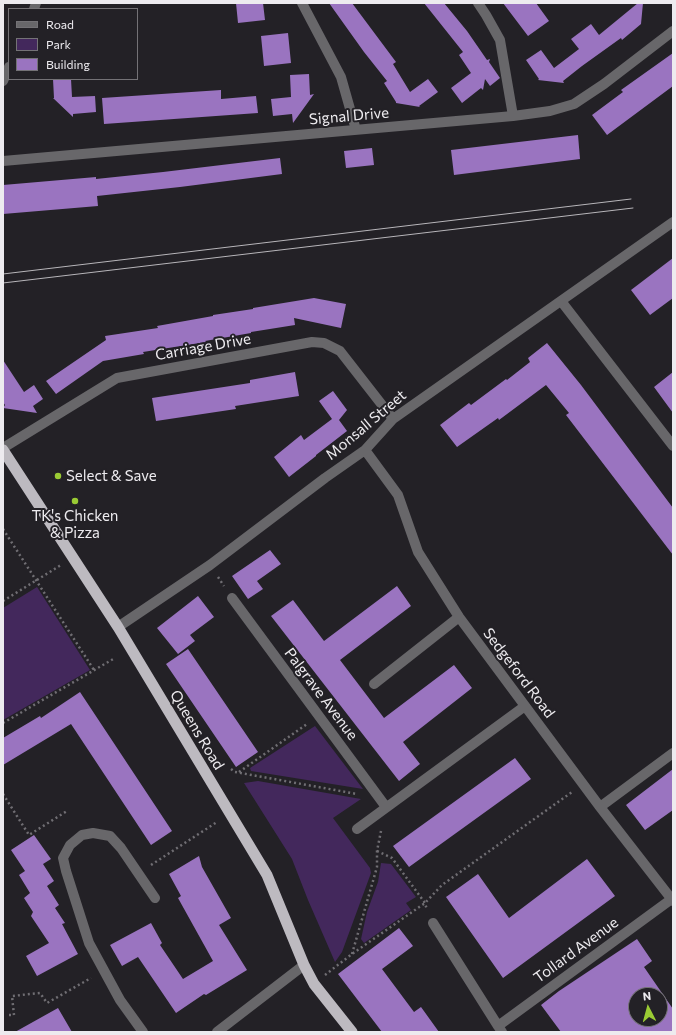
<!DOCTYPE html>
<style>
body{margin:0}
#map{position:relative;width:676px;height:1035px;overflow:hidden;background:#232126;font-family:Commissioner,sans-serif}
canvas{display:block}
.frame{position:absolute;inset:0;border:4px solid #edebef;pointer-events:none}
.legend{position:absolute;left:8px;top:8px;width:130px;height:72px;box-sizing:border-box;background:#232126;border:1px solid #747276;margin:0;padding:5px 7px;list-style:none;font-size:12px;color:#edebef}
.legend li{display:flex;align-items:center;gap:8px;height:20px}
.legend b{width:20px;border:1px solid #747276}
.north{position:absolute;left:628px;top:987px;width:40px;height:40px;box-sizing:border-box;background:#232126;border:1px solid #747276;border-radius:50%;rotate:354deg;font-size:11px;font-weight:700;line-height:16px;text-align:center;color:#edebef}
.north::after{content:'';display:block;margin:auto;width:14px;height:18px;background:#9acb34;clip-path:polygon(50% 0,100% 100%,50% 72%,0 100%)}
</style>
<div id="map">
<canvas width="676" height="1035"></canvas>
<div class="frame"></div>
<ul class="legend">
<li><b style="height:5px;background:#68676a"></b>Road</li>
<li><b style="height:11px;background:#43285c"></b>Park</li>
<li><b style="height:11px;background:#9a74c0"></b>Building</li>
</ul>
<div class="north">N</div>
</div>
<script>
const g = document.querySelector('canvas').getContext('2d');
g.lineJoin = 'round';
function paint(path, color) {
  g.fillStyle = color;
  g.fill(path, 'evenodd');
}
function trace(path, color, width, dash) {
  g.strokeStyle = color;
  g.lineWidth = width;
  g.lineCap = dash ? 'butt' : 'round';
  g.setLineDash(dash || []);
  g.stroke(path);
}
function write(font, color, halo, rows, align = 'center') {
  g.font = font + ' Commissioner,sans-serif';
  g.lineWidth = 4;
  g.setLineDash([]);
  g.textBaseline = 'middle';
  g.strokeStyle = halo;
  g.fillStyle = color;
  for (const [text, x, y, turn = 0] of rows) {
    g.save();
    g.translate(x, y);
    g.rotate((+turn || 0) * Math.PI / 180);
    g.textAlign = isNaN(turn) ? turn : align;
    if (halo) g.strokeText(text, 0, 0);
    g.fillText(text, 0, 0);
    g.restore();
  }
}
paint(new Path2D(`
 M37,587L90,670L3,720V608Z
 M315,726L363,789L251,771L250,768Z
 M258,781L361,799L333,818L370,868L371,873L342,952L335,962L308,900L292,859L244,783Z
 M381,863L391,864L416,897L406,903L411,910L364,943L361,939L367,912L378,882Z`), '#43285c');
paint(new Path2D(`
 M236,3H263L265,20L238,23Z
 M329,3H352L396,62L393,64L410,92L428,79L438,92L419,106L420,107L396,103V102L384,83L387,81L364,52Z
 M424,3H444L467,31L487,60L490,59L489,62L500,78L490,86L485,79L483,90L481,88L462,103L451,88L471,73L459,55L463,52Z
 M503,3H536L549,21L528,36Z
 M638,3H643L641,24L622,40L621,38L582,66L563,81L564,83L538,80L539,79L526,60L541,50L554,68L579,49L571,39L591,24L599,35Z
 M288,33L291,63L264,66L261,36Z
 M673,53V86L607,135L592,115L623,92L621,90Z
 M309,74L310,95L314,94L293,123L292,114L273,116L271,99L291,97L290,75Z
 M53,79H71L72,97L95,96L96,112L73,114V117L53,98H54Z
 M221,90V99L256,96L258,113L104,124L102,98Z
 M578,135L580,159L454,175L451,150Z
 M372,148L374,165L346,168L344,151Z
 M280,158L282,174L180,187L97,196L98,206L3,214V185L96,177V179L163,172Z
 M673,258V298L650,315L631,290Z
 M314,298L346,304L341,328L294,318L295,325L251,332V333L205,341L206,342L143,352L144,354L103,361L56,394L46,381L106,340L105,336L158,328L157,326L213,316V315L253,309V308Z
 M547,343L581,385L673,508V555L566,415L569,413L546,385L499,420L498,418L457,447L440,425L469,403L471,405L506,379L507,380L530,362L528,358Z
 M3,360L24,392L34,385L43,399L33,406L37,413L3,408L5,405L3,402Z
 M295,372L299,396L235,406L236,409L156,421L152,398L250,383V380Z
 M673,372V413L654,387Z
 M333,391L347,410L339,420L347,431L316,455V456L289,477L274,457L301,435L304,440L332,419L319,401Z
 M270,550L281,564L257,581L263,589L248,599L232,576Z
 M397,586L411,606L340,660L384,718L454,665L472,688L403,742L420,764L399,781L271,616L293,600L324,641Z
 M198,596L214,617L190,635L195,641L178,654L157,628Z
 M188,649L258,752L236,767L166,664Z
 M80,692L172,831L151,845L71,724L3,765V738L40,716L41,718Z
 M515,758L531,779L409,867L393,846Z
 M673,769V810L645,830L626,805Z
 M34,835L51,859L43,864L54,881L47,886L59,905L55,908L65,923L62,924L78,954L37,976L26,956L49,943L31,916L33,912L24,898L30,893L19,875L25,871L11,850Z
 M199,856L202,867L231,918L219,925L247,970L206,995L204,994L176,1013L138,957L122,966L110,945L151,923L162,943L160,945L183,979L213,961L178,898L181,896L169,874Z
 M587,859L615,896L503,978L446,897L478,874L509,918Z
 M399,928L413,946L382,969L414,1012L421,1007L439,1032H382L338,974Z
 M637,939L652,961L644,967L673,1009V1032H561L541,1005L559,991ZM636,995H660V1019H636Z
 M58,1008L72,1032H15Z`), '#9a74c0');
trace(new Path2D(`
 M3,529L94,670
 M218,577L224,586
 M3,601L61,565
 M3,723L115,658
 M231,769L235,772L357,794
 M239,772L307,724
 M3,794L29,835L67,811
 M377,851L392,858L425,903L427,910
 M151,865L217,822
 M352,954L377,867V851L381,831
 M325,975L352,954L425,903L442,885L572,792
 M9,1015H14L12,996L40,993L47,1003L91,978`), '#706e73', 2.5, [2, 3]);
trace(new Path2D(`
 M302,3L341,77L356,130
 M478,3L486,15L500,40L513,116
 M34,9L36,3
 M3,81L9,67
 M3,161L513,116L550,111L574,104L604,84L673,31
 M561,301L673,446
 M3,448L117,378L312,342L324,343L340,351L393,419
 M365,450L398,495L418,552L459,617L600,807L673,901
 M232,598L386,807
 M118,627L210,565L325,478L365,450L393,419L673,222
 M374,684L459,617
 M600,807L673,753
 M357,829L525,706
 M433,923L498,1026
 M143,1032L120,1000L89,943L66,871L63,858L70,845L82,835L93,833L110,836L121,848L155,898
 M217,1032L304,965
 M502,1032L498,1026L673,898`), '#68676a', 10);
trace(new Path2D(`
 M3,450L118,627L267,875L304,965L314,984L352,1032`), '#bdbac0', 11);
trace(new Path2D(`
 M3,274L631,199
 M3,283L633,208`), '#b8b6ba', 1);
for (const [x, y, r, color] of [
 [58,476,4,"#9acb34"],
 [75,501,4,"#9acb34"]
]) {
  const dot = new Path2D();
  dot.arc(x, y, r, 0, 2 * Math.PI);
  g.fillStyle = color;
  g.fill(dot);
  trace(dot, '#232126', 1.5);
}
write('15px', '#edebef', '#232126', [
 ["Signal Drive",349,116,-5],
 ["Carriage Drive",203,347,-10],
 ["Monsall Street",366,425,-40],
 ["Sedgeford Road",519,673,53],
 ["Palgrave Avenue",321,694,53],
 ["Queens Road",197,730,59],
 ["Tollard Avenue",576,950,-36]
]);
write('15px', '#edebef', '#232126', [
 ["Select & Save",66,476],
 ["TK's Chicken",75,516,"center"],
 ["& Pizza",75,533,"center"]
], 'left');
</script>
